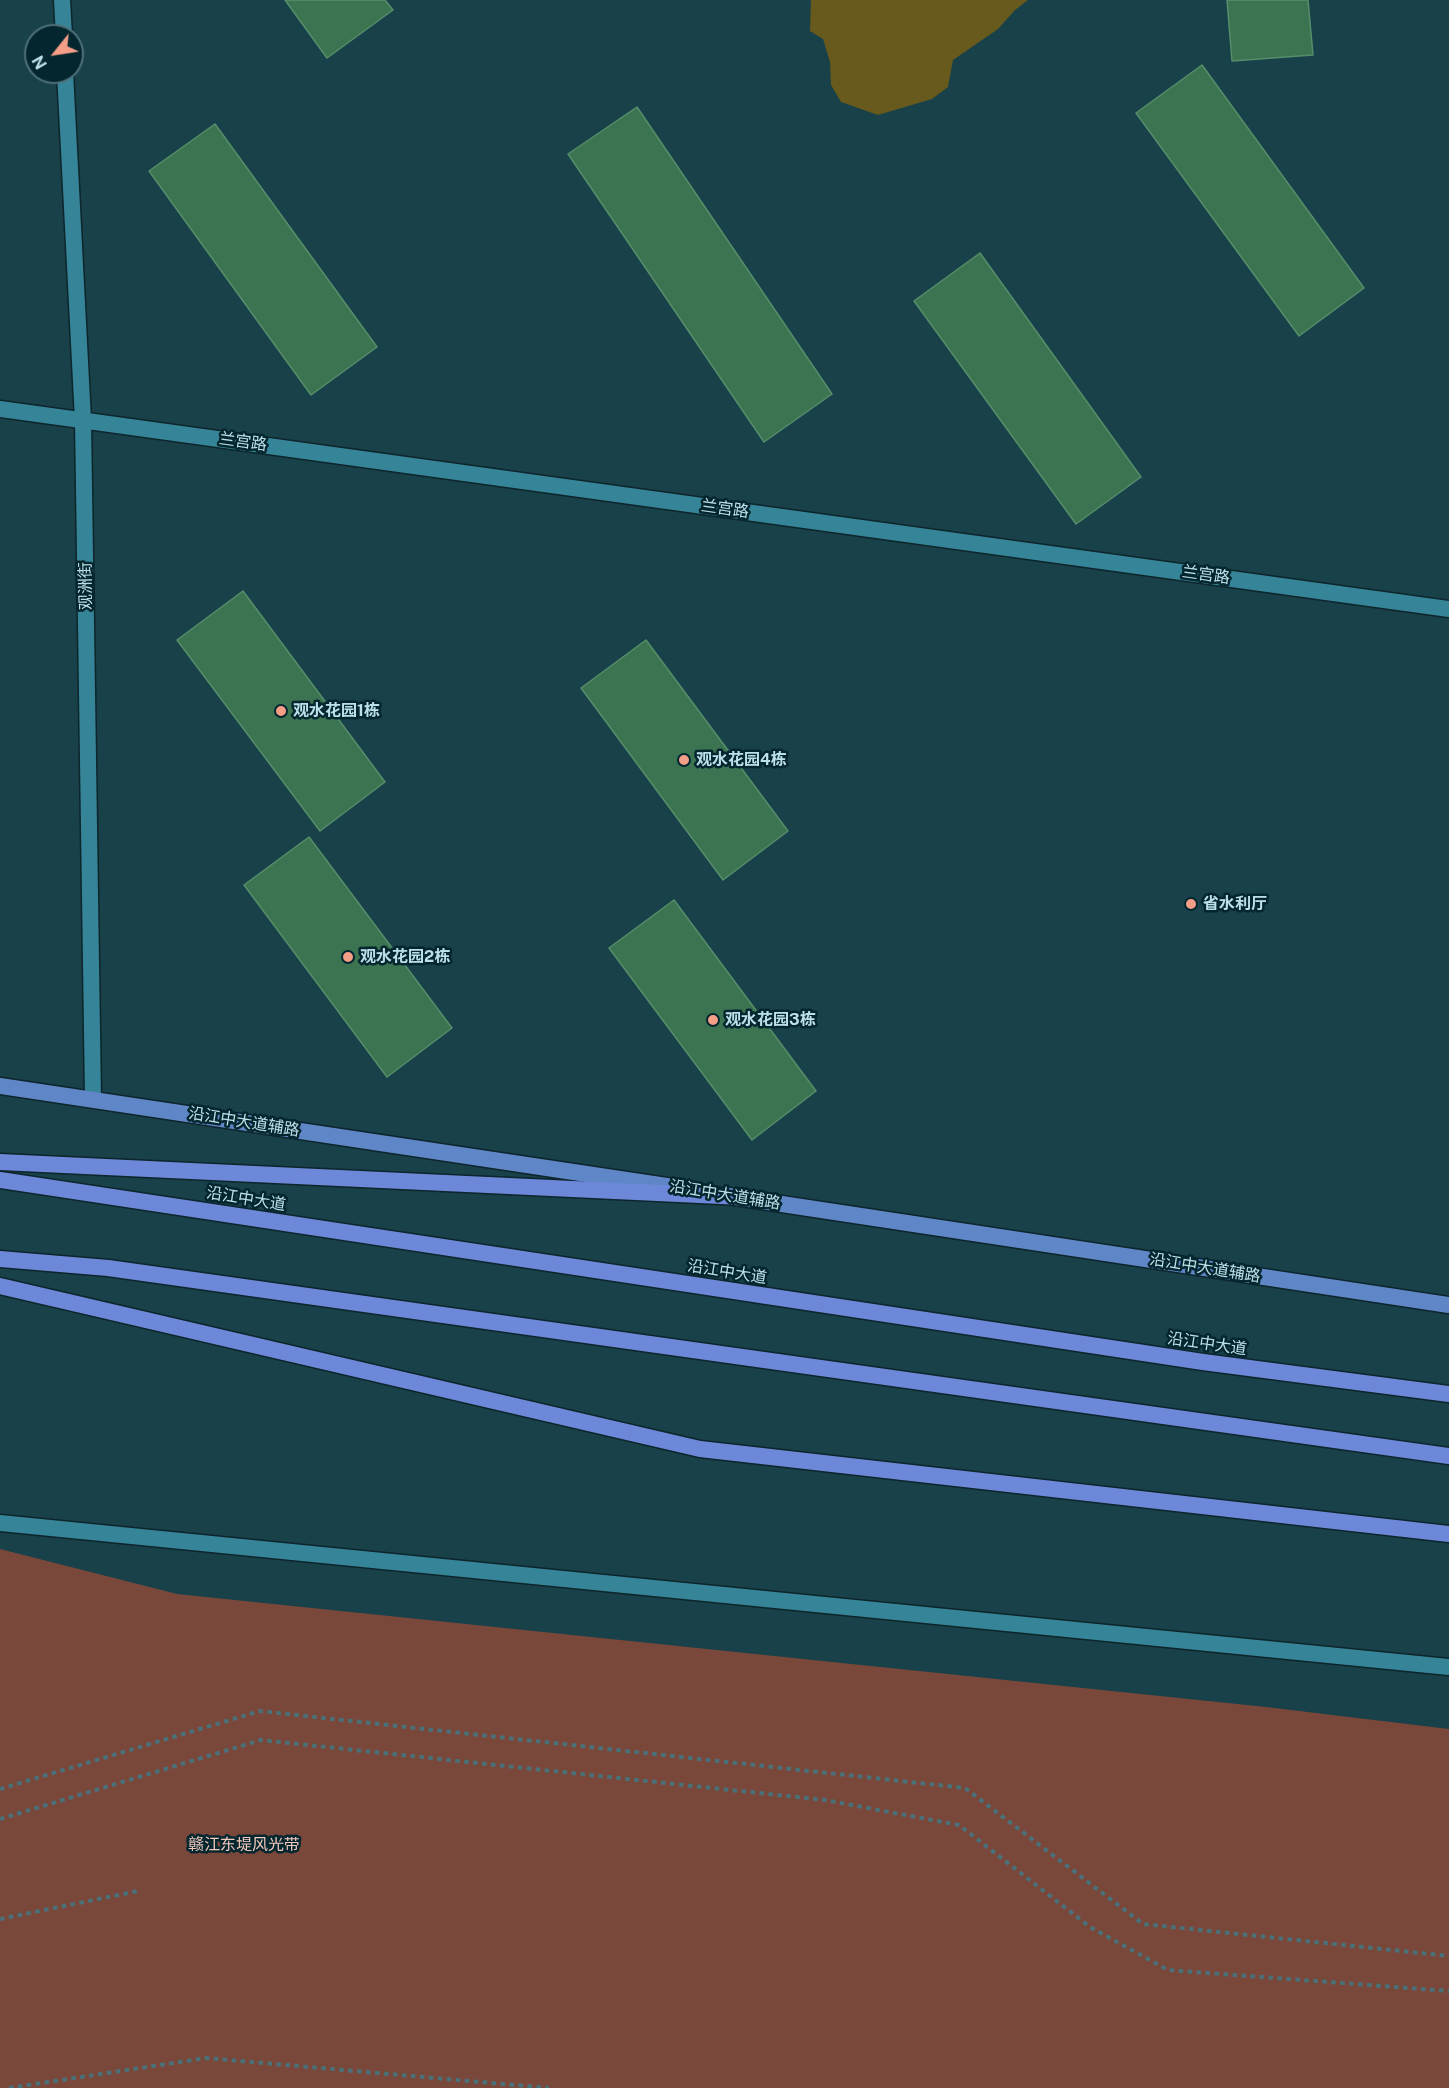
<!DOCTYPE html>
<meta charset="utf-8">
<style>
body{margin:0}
#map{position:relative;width:1449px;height:2088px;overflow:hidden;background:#18414a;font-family:"Public Sans",sans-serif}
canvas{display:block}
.north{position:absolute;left:24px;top:24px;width:60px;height:60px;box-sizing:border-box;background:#04262e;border:2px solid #4e7079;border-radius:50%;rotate:240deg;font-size:16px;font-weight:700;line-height:24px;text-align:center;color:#bce0ea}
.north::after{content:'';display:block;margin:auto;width:21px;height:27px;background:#f49e87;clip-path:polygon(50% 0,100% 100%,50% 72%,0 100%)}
</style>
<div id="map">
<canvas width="1449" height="2088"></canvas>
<div class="north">N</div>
</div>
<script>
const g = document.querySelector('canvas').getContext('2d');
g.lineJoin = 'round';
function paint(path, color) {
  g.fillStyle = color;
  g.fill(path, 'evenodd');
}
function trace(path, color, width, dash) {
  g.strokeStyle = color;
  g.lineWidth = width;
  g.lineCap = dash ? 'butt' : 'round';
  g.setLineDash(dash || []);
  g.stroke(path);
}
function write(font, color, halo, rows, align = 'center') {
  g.font = font + ' "Public Sans","Noto Sans SC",sans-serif';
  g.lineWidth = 5;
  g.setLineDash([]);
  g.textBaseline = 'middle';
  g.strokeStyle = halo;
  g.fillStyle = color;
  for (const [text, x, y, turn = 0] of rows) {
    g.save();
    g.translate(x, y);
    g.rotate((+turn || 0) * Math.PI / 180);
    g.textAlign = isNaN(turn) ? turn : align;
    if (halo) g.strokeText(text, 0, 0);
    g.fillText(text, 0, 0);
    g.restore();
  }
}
paint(new Path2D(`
 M0,1549L177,1594L1266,1707L1449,1729V2088H0Z`), '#7a483b');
paint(new Path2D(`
 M811,0H1028L1015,10L998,29L953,60L948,87L932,99L878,115L841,102L831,85L830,62L823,39L810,31Z`), '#68591c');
const building = new Path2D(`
 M285,0H385L393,10L327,58Z
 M1227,0H1308L1313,55L1232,61Z
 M1202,65L1364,288L1299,336L1136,113Z
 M637,107L832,394L764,442L568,154Z
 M215,124L377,347L311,395L149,171Z
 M980,253L1141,477L1076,524L914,301Z
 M243,591L385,782L320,831L177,640Z
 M646,640L788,831L723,880L581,688Z
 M309,837L452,1028L387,1077L244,885Z
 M674,900L816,1091L752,1140L609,948Z`);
paint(building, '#3c7452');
trace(building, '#568e6a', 1.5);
const minor = new Path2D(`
 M62,0L64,36
 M65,72L83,420L93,1099
 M0,409L1449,609`);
const tertiary = new Path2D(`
 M0,1523L1449,1667`);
const primary = new Path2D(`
 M0,1086L680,1188
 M729,1196L1449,1305`);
const trunk = new Path2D(`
 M0,1162L742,1197
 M0,1180L1203,1362L1449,1394
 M0,1259L108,1268L1449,1456
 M0,1286L700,1449L1449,1534`);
trace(minor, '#0d252b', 19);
trace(tertiary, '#0d252b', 19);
trace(primary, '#0d252b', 19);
trace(trunk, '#0d252b', 19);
trace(new Path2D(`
 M0,1789L260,1711L965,1788L1143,1924L1449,1956
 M0,1819L261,1740L825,1800L959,1825L1090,1927L1168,1970L1449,1991
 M0,1919L138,1891
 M9,2088L206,2058L549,2088`), '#4a717a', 4, [4.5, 4.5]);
trace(minor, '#368497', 16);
trace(tertiary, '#368497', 16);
trace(primary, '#5f87c8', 16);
trace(trunk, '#6d88d8', 16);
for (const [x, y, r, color] of [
 [281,711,6,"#f49e87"],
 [684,760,6,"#f49e87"],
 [1191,904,6,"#f49e87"],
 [348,957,6,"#f49e87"],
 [713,1020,6,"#f49e87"]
]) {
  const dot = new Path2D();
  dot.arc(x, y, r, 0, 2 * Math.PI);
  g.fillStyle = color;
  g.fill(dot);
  trace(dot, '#04262e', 2);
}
write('16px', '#bce0ea', '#04262e', [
 ["兰宫路",243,442,8],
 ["兰宫路",725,509,8],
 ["兰宫路",1206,575,8],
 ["观洲街",86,586,-91],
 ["沿江中大道辅路",244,1122,9],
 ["沿江中大道辅路",725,1195,9],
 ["沿江中大道",246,1199,9],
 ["沿江中大道辅路",1205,1268,9],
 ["沿江中大道",727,1272,9],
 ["沿江中大道",1207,1344,8]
]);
write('bold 16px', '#bce0ea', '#04262e', [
 ["观水花园1栋",293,711],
 ["观水花园4栋",696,760],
 ["省水利厅",1203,904],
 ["观水花园2栋",360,957],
 ["观水花园3栋",725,1020]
], 'left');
write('16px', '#f5c9bd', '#04262e', [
 ["赣江东堤风光带",244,1845]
]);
</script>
